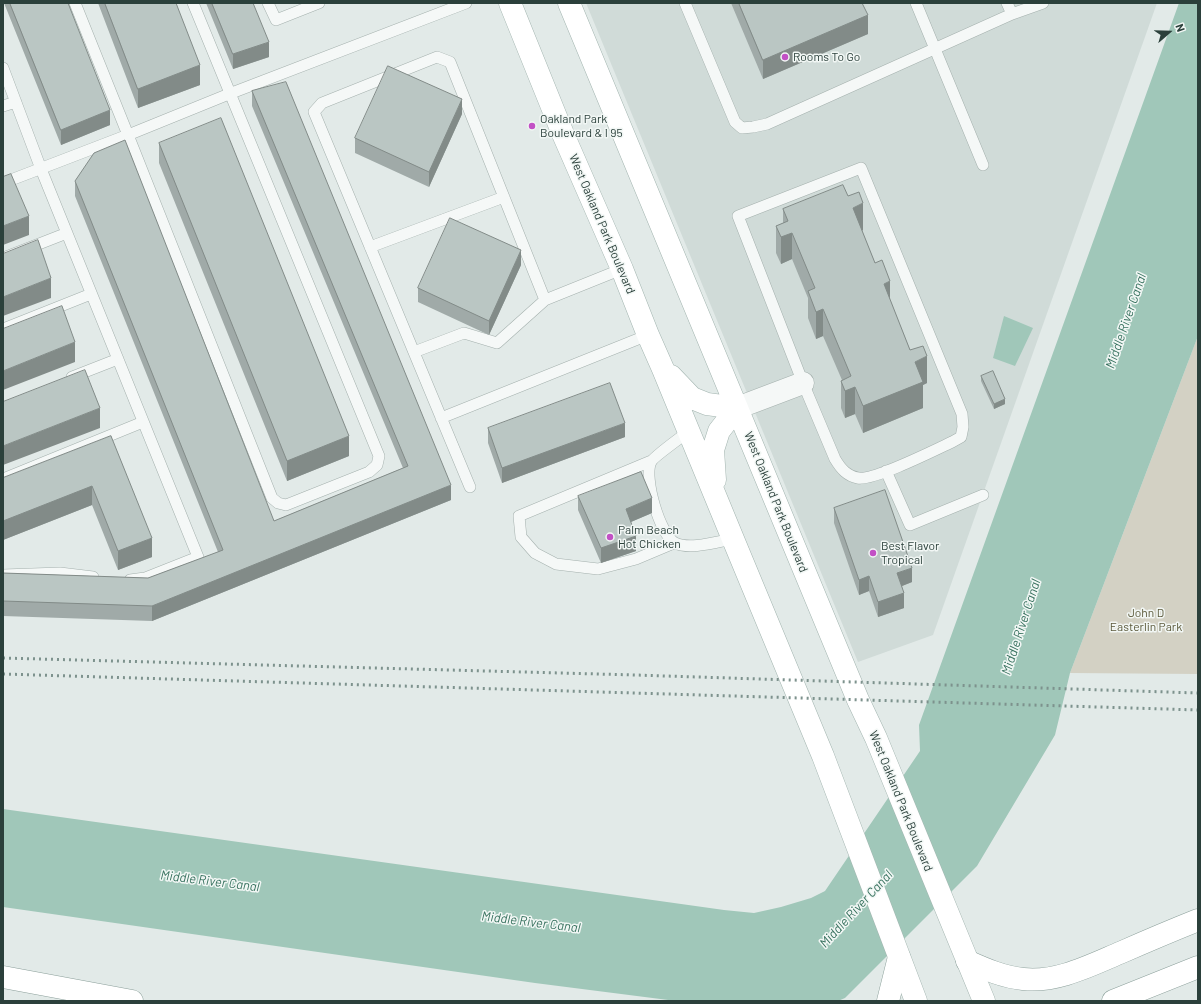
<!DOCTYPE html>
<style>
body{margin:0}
#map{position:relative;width:1201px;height:1004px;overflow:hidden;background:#e2eae8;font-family:Barlow,sans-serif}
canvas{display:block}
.frame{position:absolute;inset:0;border:4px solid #2b403b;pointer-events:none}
.north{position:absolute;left:1149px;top:12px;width:40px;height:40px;-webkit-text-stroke:3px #f2f7f5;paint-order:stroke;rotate:70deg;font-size:11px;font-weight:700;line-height:16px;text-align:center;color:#2b403b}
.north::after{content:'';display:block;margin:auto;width:14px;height:18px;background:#2b403b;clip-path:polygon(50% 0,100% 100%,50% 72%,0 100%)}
</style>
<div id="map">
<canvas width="1201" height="1004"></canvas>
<div class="frame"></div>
<div class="north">N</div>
</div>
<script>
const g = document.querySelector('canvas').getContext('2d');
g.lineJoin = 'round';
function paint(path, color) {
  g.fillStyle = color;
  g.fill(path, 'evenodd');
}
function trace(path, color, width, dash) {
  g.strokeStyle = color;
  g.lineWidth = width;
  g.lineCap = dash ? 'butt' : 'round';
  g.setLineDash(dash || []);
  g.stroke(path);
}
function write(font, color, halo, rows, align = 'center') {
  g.font = font + ' Barlow,sans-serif';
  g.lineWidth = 3;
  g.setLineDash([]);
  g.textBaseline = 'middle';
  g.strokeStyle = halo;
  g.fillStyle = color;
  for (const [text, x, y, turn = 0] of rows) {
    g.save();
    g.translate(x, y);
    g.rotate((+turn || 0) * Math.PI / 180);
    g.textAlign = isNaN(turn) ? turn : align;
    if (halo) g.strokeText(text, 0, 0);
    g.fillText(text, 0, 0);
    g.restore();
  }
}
paint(new Path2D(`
 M586,3H1157L933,635L858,662Z`), '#d0dbd8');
paint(new Path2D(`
 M1198,336V674L1070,673Z`), '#d3d1c4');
paint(new Path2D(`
 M1179,3H1198V336L1070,673L1055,735L977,866L845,998L838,1001H676L535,983L3,907V809L724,910L754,913L781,907L811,898L825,891L920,751L919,725Z
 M1004,316L1033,328L1015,366L993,358Z`), '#a0c7b9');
const service = new Path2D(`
 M193,3L379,456L377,465L369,472L286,505L278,503L272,498L128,135L229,94L466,3
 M268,3L276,20L319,3
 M685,3L735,122L742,128L753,127L767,124L1012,14
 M916,3L983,165
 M1007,3L1012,14L1043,3
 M3,68L41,169L198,557L145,578L130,580
 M3,106L16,102
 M861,168L962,414L963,427L961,437L952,442C935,450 873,481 858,478C847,476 841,469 835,459L803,383L738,216Z
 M3,183L128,135L75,3
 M370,247L504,197
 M3,258L67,233
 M3,329L91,294
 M414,352L464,333L497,343L545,300
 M72,377L118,359
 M441,418L648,335
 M689,431C683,436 653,457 651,462C643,477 660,535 675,543C690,550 716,542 733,539
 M651,461L519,516L521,537L535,553L556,564L598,569L636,559L674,543
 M886,471L910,525L983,495
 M3,479L143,422
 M470,487L314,112L322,103L437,57L450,62L545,300L622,269
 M3,575L60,573L93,577`);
const minor = new Path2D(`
 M737,408L803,383`);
const primary = new Path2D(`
 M510,3L563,134L622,269L648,335L663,369L733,539L823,756L916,1001
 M569,3L858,700L876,738L984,1001
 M671,376L692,398L707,404L737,408
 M715,480L713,450L719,431L737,408`);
const motorway = new Path2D(`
 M967,961C985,969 1003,977 1023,979C1057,983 1091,965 1122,952C1147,941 1173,930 1198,920
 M3,977L132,1001
 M888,1001L899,957
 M1113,1001L1198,967`);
trace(service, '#a4b0ad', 12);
trace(minor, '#a4b0ad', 23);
trace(primary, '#a2b4af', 23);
trace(motorway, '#8b9f9a', 23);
trace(service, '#f5f8f7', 11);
trace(minor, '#f5f8f7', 22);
trace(primary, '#fff', 22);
trace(motorway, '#fff', 22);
trace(new Path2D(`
 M3,658L635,675L1198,693
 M3,674L1198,710`), '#7d928d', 3, [2, 4]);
paint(new Path2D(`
 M4,3H68L110,125L61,145Z
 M98,3H176L200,85L138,108Z
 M206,3H253L269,57L233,69Z
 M731,3H862L868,34L763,79Z
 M252,91L451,500L152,621L3,616V573L148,578L218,552L75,196V181L274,521L403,468L252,106Z
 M462,114L429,187L355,153V138Z
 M159,143L349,456L287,481L159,163Z
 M848,196L863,230L862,231L910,350L927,383L923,385V408L863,433L855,414L845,418L841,408V381L842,380L823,336L816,339L808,318V298L792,259L781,264L776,253V226L783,223V209Z
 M521,265L489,335L418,302V288Z
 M981,376L1005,404L994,409L981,381Z
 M488,428L625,437L502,483L488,443Z
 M111,436L152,557L118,570L92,505L3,540V478Z
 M578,496L652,513L631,522L636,551L601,563L578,510Z
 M834,508L912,582L902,586L904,608L878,617L869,591L859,595L834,523Z`), '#a0aaa8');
paint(new Path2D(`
 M868,15V34L763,79V60Z
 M269,42V57L233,69V54Z
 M200,65V85L138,108V89Z
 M462,99V114L429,187V172Z
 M110,110V125L61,145V130Z
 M863,203V230L853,234V208Z
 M29,216V235L3,245V226Z
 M792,233V259L781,264V237Z
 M521,250V265L489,335V321Z
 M51,278V298L3,316V297Z
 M890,281V308L884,284Z
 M823,309V336L816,339V312Z
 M75,342V362L3,390V371Z
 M927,356V383L923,385V408L863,433V406L915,362Z
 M855,387V414L845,418V391Z
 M1005,399V404L994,409V404Z
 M100,408V428L3,465V446Z
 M625,423V437L502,483V468Z
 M349,436V456L287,481V461Z
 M451,485V500L152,621V606Z
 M92,486V505L3,540V521Z
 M652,498V513L626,524V509Z
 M636,536V551L601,563V548Z
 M152,538V557L118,570V551Z
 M912,568V582L897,588V573Z
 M869,576V591L859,595V580Z
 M904,593V608L878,617V602Z`), '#828b88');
const building = new Path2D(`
 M10,3H68L110,110L61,130Z
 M105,3H176L200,65L138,89Z
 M212,3H253L269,42L233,54Z
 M739,3H862L868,15L763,60Z
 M388,66L462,99L429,172L355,138Z
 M286,82L451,485L152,606L3,601V573L148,578L223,550L75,181L94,153L125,140L274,521L408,466L252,91Z
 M221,118L349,436L287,461L159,143Z
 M11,174L29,216L3,226V177Z
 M843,185L848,196L859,192L863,203L853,208L875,263L882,260L890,281L884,284L910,350L923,346L927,356L915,362L923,382L863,406L855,387L845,391L841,381L851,376L823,309L816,312L808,291L815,288L792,233L781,237L776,226L788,221L783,209Z
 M450,218L521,250L489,321L418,288Z
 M38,240L51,278L3,297V254Z
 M62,306L75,342L3,371V329Z
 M85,370L100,408L3,446V402Z
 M993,371L1005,399L994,404L981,376Z
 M610,383L625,423L502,468L488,428Z
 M111,436L152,538L118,551L92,486L3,521V478Z
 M641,472L652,498L626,509L636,536L601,548L578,496Z
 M885,490L912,568L897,573L904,593L878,602L869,576L859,580L834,508Z`);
paint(building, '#bac6c3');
trace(building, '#828b88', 1);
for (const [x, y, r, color] of [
 [785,57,4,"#c250c5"],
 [532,126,4,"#c250c5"],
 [610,537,4,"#c250c5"],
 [873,553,4,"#c250c5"]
]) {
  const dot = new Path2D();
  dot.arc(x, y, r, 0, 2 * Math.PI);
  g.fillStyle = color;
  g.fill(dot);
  trace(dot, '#f2f7f5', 1.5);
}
write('12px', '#2b403b', '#f2f7f5', [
 ["Rooms To Go",793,57],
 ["Oakland Park",540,119],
 ["Boulevard & I 95",540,133],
 ["Palm Beach",618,530],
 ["Hot Chicken",618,544],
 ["Best Flavor",881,546],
 ["Tropical",881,560]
], 'left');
write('12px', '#2b403b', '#f2f7f5', [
 ["West Oakland Park Boulevard",602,224,67],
 ["West Oakland Park Boulevard",776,502,68],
 ["West Oakland Park Boulevard",901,801,68]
]);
write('12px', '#5b593a', '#f2f7f5', [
 ["John D",1146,613],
 ["Easterlin Park",1146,627]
]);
write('italic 13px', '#38725f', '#f2f7f5', [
 ["Middle River Canal",1126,321,-71],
 ["Middle River Canal",1021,627,-72],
 ["Middle River Canal",210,881,7],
 ["Middle River Canal",856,909,-47],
 ["Middle River Canal",531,922,7]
]);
</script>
